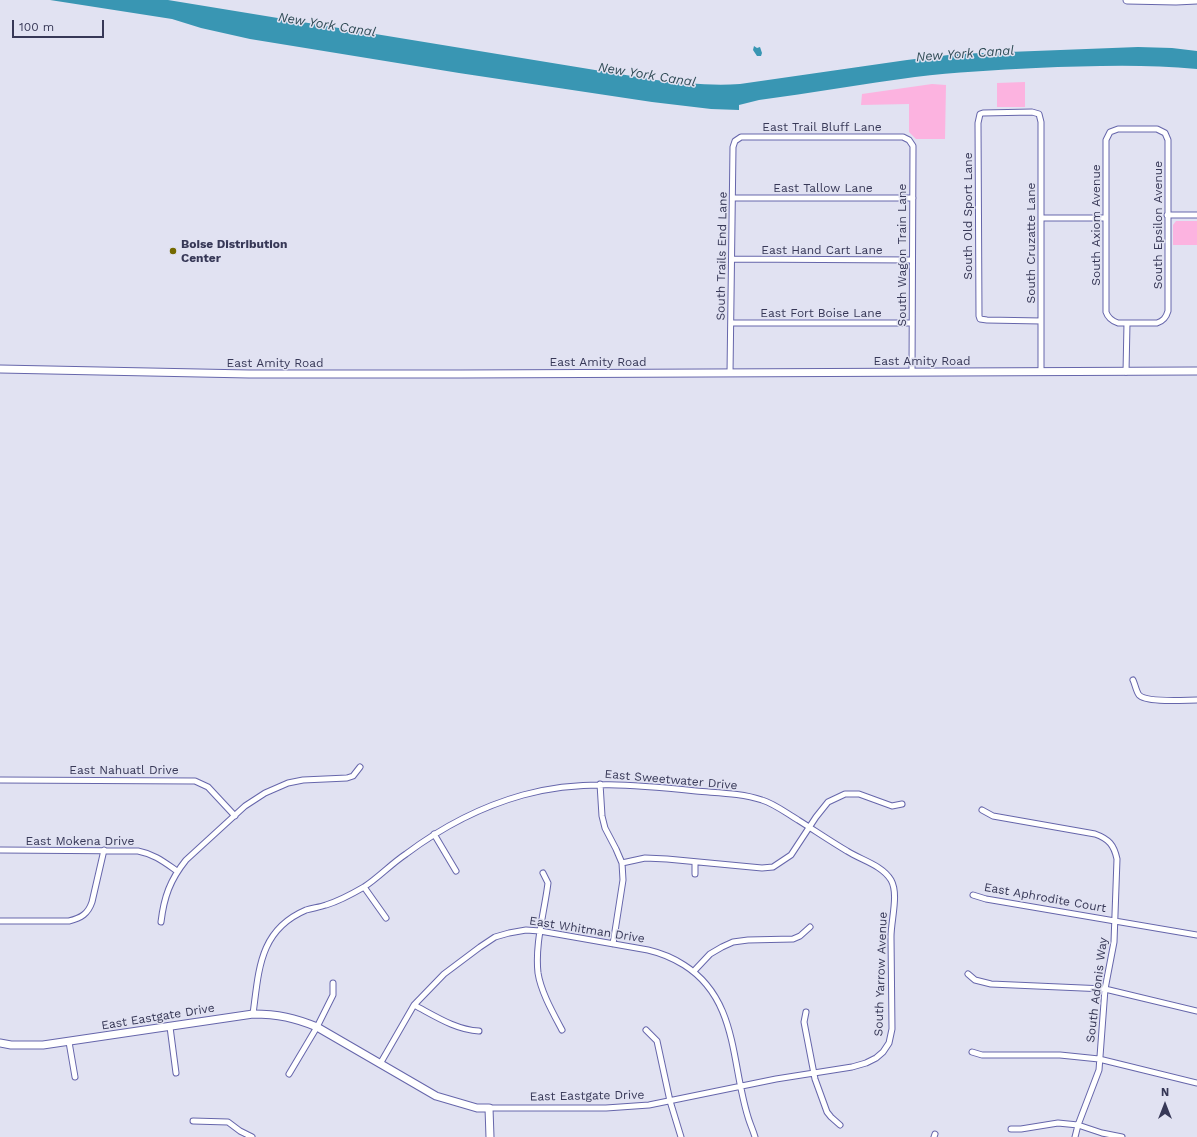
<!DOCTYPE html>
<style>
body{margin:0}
#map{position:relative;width:1197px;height:1137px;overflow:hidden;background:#e1e2f2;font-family:"Work Sans",sans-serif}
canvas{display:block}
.north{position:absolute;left:1145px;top:1085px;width:40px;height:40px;-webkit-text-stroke:3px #e1e2f2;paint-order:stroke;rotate:0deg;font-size:11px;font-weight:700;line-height:16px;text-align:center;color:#373857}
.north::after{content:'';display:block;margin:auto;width:14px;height:18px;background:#373857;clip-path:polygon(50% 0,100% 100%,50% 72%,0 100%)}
.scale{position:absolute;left:12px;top:20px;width:92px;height:18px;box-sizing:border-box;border:2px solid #373857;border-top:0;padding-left:5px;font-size:12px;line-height:14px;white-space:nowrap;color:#373857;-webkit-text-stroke:3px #e1e2f2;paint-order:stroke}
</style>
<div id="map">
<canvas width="1197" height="1137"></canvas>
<div class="north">N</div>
<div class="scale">100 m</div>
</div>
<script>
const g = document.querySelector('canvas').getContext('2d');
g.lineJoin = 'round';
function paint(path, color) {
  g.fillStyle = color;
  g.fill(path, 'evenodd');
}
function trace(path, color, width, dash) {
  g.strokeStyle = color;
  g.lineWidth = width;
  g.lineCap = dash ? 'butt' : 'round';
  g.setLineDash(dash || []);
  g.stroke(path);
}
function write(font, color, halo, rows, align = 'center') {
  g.font = font + ' "Work Sans",sans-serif';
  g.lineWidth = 3;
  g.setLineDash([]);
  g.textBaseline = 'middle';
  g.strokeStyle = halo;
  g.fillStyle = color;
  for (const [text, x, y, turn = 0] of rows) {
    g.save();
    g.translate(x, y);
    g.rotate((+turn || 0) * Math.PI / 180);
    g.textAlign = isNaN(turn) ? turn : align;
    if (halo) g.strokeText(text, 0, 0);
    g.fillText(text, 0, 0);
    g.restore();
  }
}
paint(new Path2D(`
 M1025,82V107H997V83Z
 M932,84L946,85L945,139H916L909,132V104L861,105L862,94Z
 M1176,221H1197V245H1173V225Z`), '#fcb3e0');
paint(new Path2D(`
 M50,0H168L656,80C684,83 711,86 740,84L907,60L957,54L1138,47L1172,48L1197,51V69C1143,64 1090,66 1036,68C996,70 955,72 915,77C863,84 811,93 759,100L739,105V110L711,109L652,102L459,73L250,39L201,28L172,19Z
 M754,46L757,48L760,47L762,53L761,56H757L753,50Z`), '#3996b3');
const street = new Path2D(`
 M1118,129H1157L1165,133L1168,140V311C1166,318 1163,321 1157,323H1118C1112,321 1108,318 1106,312V140L1110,132Z
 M733,198H913
 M1167,215H1197
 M1041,218H1106
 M732,259L912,260
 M731,323H912
 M1041,372V122L1039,114L1032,112L983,113L980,114L978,123L979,316L980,319L987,320L1041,321
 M1126,372L1127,323
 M730,373L733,147L735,141L741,137H903L909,140L913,146L912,372
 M1133,680C1135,684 1136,691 1139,695C1146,703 1185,700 1197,700
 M0,780L195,781L208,787L235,816
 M600,784L602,816L605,828L616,849L622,863L623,880L613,944
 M982,810L993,816L1095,834C1109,839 1114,845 1117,859L1114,942L1105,989L1099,1070L1078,1125L1075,1137
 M434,834L456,871
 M0,850L138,851C154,854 164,862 177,871
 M622,863L645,858L667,859L762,868L773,867L791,855L816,817L828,802L845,794H859L892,806L902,804
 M543,873L548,883L547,890C543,917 535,946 538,973C541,992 553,1013 562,1030
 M695,874V862
 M364,887L386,918
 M973,895L986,899L1197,935
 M0,921H69C81,918 88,914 92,902L104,850
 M161,922C164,897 170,880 186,860L245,806L265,793L288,783L303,780L347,778L353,776L360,767
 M694,971L710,954L722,947L733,942L748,940L793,939L800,936L810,927
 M968,974L975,980L991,984L1105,989L1197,1011
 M414,1005C435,1016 456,1030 479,1031
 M806,1012L804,1022L815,1079L827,1112L831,1117L840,1125
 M253,1014C259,970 259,930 306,910C313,908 320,907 326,905C339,901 352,894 364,887C378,878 391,864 406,854C442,827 480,807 523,795C580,779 638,785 696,791C718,793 741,793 762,800C775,804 786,813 798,820C814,830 830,841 847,851C861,860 882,865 891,880C899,894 891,920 891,937L892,1029L889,1043L883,1052L876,1058L866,1063L852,1067L776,1079L649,1105L606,1108H489
 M170,1027L176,1073
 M646,1030L657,1041L670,1101L681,1137
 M69,1042L75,1077
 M972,1052L982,1055H1060L1099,1059L1197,1083
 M380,1064L414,1005L444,974L480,947L495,937L509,933L526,930L540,931L648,950C661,953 673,958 684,965C738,999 731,1063 748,1117C750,1124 753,1130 755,1137
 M289,1074L317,1027L333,995V983
 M193,1121L228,1122L240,1131L252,1137
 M1011,1129H1021L1058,1123L1078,1125L1102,1133L1122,1137
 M934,1137L935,1134`);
const secondary = new Path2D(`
 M1127,0L1176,1L1197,0
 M0,369L249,374H461L1197,371
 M0,1043L11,1045H43L253,1014C278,1014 295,1018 317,1027L436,1096L477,1108H489L490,1137`);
trace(street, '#6666ab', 7);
trace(secondary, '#6666ab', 9);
trace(street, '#fff', 5);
trace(secondary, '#fff', 7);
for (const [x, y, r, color] of [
 [173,251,4,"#746900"]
]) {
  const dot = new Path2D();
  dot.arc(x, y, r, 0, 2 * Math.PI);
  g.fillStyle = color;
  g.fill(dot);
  trace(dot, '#e1e2f2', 1.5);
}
write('12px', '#373857', '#e1e2f2', [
 ["East Trail Bluff Lane",822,127],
 ["East Tallow Lane",823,188],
 ["South Old Sport Lane",968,216,-90],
 ["South Axiom Avenue",1096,225,-90],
 ["South Epsilon Avenue",1158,225,-90],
 ["South Cruzatte Lane",1031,243,-90],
 ["East Hand Cart Lane",822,250],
 ["South Wagon Train Lane",902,255,-90],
 ["South Trails End Lane",722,256,-89],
 ["East Fort Boise Lane",821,313],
 ["East Amity Road",922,361],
 ["East Amity Road",598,362],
 ["East Amity Road",275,363],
 ["East Nahuatl Drive",124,770],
 ["East Sweetwater Drive",671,780,5],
 ["East Mokena Drive",80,841],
 ["East Aphrodite Court",1045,898,10],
 ["East Whitman Drive",587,930,9],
 ["South Yarrow Avenue",881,974,-88],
 ["South Adonis Way",1097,990,-83],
 ["East Eastgate Drive",158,1017,-9],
 ["East Eastgate Drive",587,1096,-1]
]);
write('bold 12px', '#373857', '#e1e2f2', [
 ["Boise Distribution",181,244],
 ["Center",181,258]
], 'left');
write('italic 13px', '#314d57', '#e1e2f2', [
 ["New York Canal",327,25,9],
 ["New York Canal",965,54,-4],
 ["New York Canal",647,75,9]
]);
</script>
